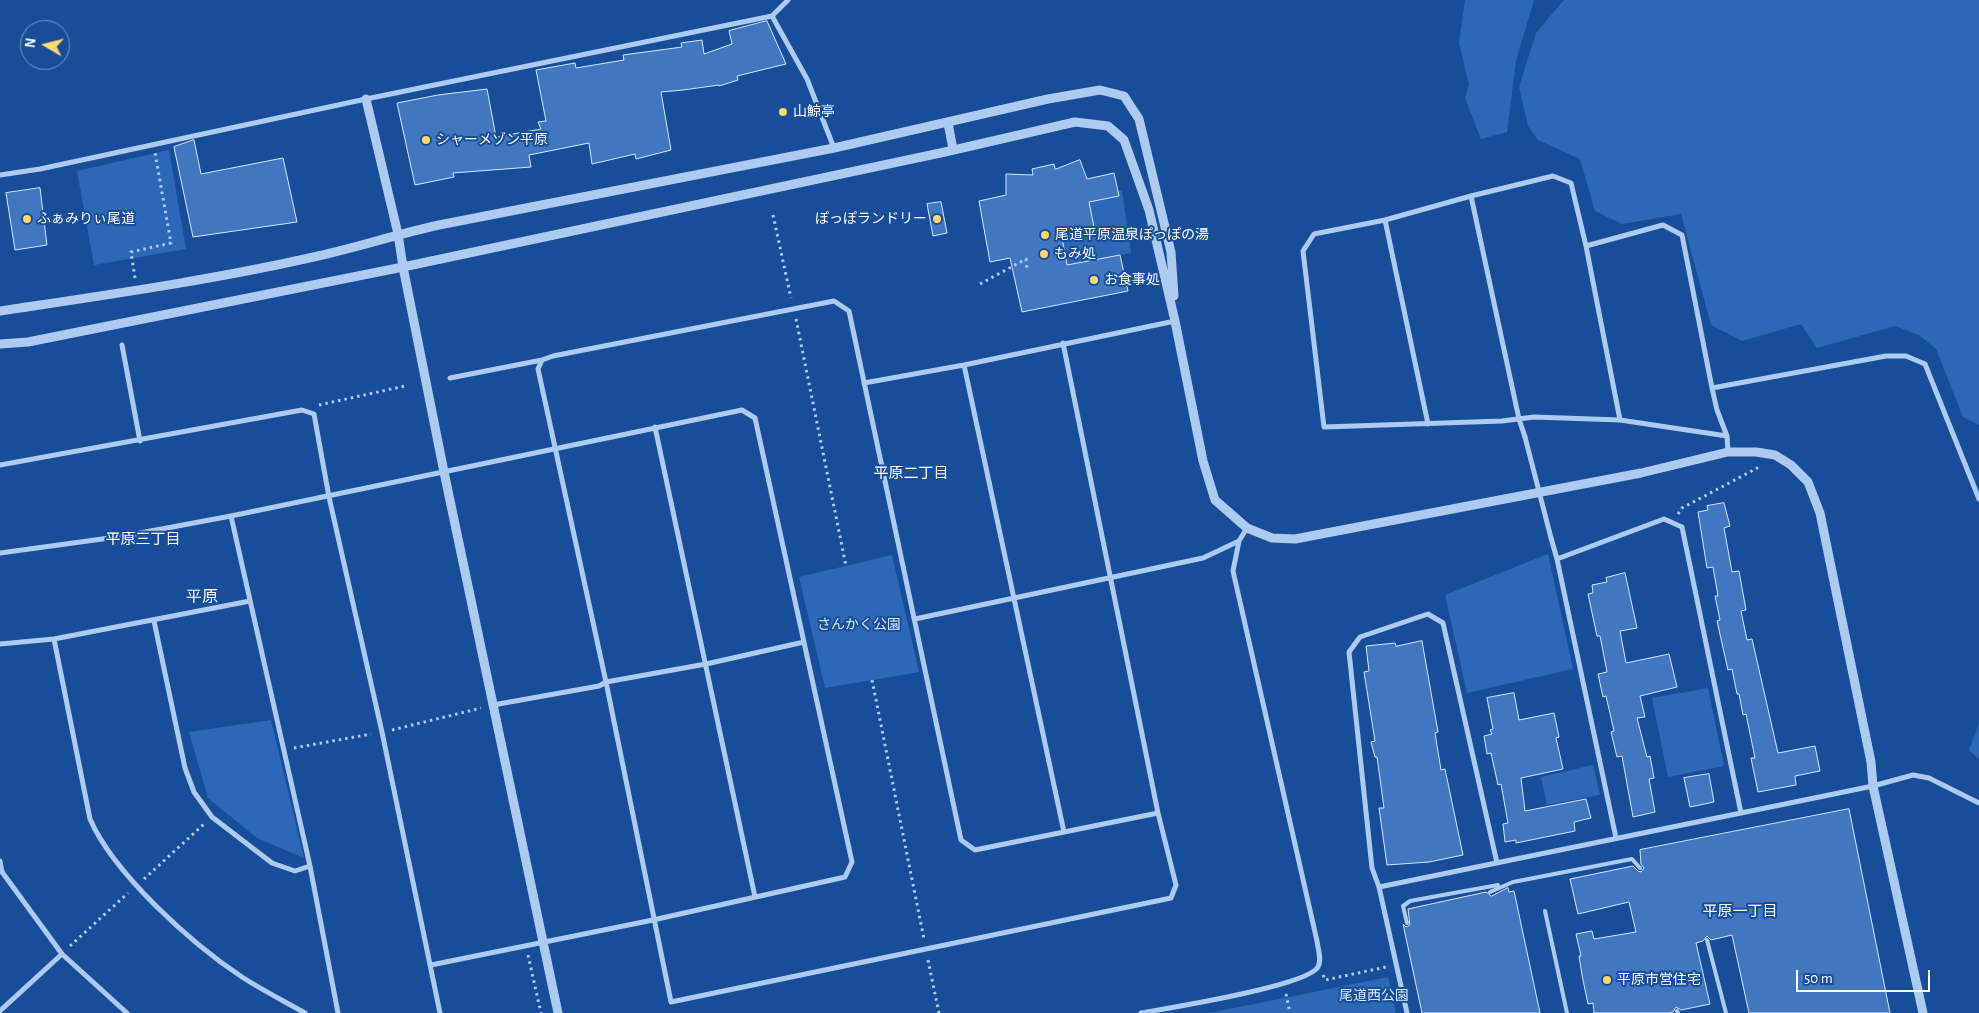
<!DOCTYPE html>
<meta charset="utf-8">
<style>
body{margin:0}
#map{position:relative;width:1979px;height:1013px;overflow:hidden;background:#184e99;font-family:"Alegreya Sans",sans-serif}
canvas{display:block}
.north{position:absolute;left:20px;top:20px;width:50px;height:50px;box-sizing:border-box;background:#184e99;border:1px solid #7495c2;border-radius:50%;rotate:278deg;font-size:14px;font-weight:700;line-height:20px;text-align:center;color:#fff}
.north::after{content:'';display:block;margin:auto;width:18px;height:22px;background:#ffd86d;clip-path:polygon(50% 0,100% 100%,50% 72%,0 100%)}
.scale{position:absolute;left:1796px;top:970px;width:134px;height:22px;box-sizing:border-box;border:2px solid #fff;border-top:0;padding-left:6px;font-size:15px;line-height:18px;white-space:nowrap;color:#fff;-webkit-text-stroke:4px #184e99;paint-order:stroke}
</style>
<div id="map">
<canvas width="1979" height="1013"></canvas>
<div class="north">N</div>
<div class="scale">50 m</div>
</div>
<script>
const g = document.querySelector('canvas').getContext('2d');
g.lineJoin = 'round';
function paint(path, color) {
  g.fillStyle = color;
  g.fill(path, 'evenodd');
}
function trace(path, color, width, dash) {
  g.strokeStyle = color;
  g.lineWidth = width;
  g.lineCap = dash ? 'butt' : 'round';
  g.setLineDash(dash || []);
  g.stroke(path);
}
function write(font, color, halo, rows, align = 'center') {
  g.font = font + ' "Alegreya Sans","Noto Sans JP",sans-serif';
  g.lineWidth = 4;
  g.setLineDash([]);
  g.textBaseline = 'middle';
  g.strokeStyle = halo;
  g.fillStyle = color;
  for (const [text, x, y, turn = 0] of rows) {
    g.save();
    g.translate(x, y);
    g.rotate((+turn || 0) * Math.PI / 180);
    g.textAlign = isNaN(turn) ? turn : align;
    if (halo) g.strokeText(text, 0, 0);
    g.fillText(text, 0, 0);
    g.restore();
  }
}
paint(new Path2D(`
 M1465,0H1534L1516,61L1507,132L1481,139L1465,98L1469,85L1459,43Z
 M1564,0H1979V425L1963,417L1936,349L1919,335L1895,326L1817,348L1801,324L1742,341L1711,325L1681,214L1622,224L1595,211L1580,159L1538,140L1528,126L1519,87L1536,33Z
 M169,150L186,249L94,265L77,171Z
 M1122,190L1131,253L1067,265L1062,238L1095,232L1089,202L1118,196L1117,191Z
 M1548,554L1573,669L1467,693L1445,595Z
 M892,555L919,672L825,688L799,577Z
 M1708,688L1724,766L1668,777L1652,698Z
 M271,720L304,858L257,838L208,798L189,732Z
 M1979,723V759L1969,750Z
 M1593,765L1600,795L1547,805L1541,777Z
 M1388,977L1396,1013H1209Z`), '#2c68b7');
const building = new Path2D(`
 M767,21L786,64L737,76L738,80L719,86V85L683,90L661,92L671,150L636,159L635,154L592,164L589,143L529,155L531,167L453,173L454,177L415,185L397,103L438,95L487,89L496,137L541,129L538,122L546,121L536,70L575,63L576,68L624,60L623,55L682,47L681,43L702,40L704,54L732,44L729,31Z
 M194,140L201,174L283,158L297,222L193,237L174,147Z
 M1080,160L1087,179L1114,173L1119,196L1089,202L1095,232L1062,238L1067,265L1120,255L1128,291L1022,312L1010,258L990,262L979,201L1006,195V174L1033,175L1032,169L1054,164L1055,169Z
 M40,188L47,245L15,250L6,193Z
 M941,202L947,233L933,236L927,204Z
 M1724,503L1730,526L1724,528L1732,572L1739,571L1746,610L1741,611L1747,640L1752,639L1778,753L1815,746L1820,771L1795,776L1796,785L1758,792L1751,758H1755L1746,714L1743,715L1739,694H1737L1732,669L1728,670L1717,621L1720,620L1715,596H1718L1713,567L1707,568L1698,512L1708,510L1707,506Z
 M1625,573L1637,628L1620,631L1626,663L1669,654L1677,687L1640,696L1645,717L1637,718L1647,757L1650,756L1654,778L1649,779L1655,812L1633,817L1622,756L1617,757L1611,732L1614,731L1606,696L1603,697L1598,674L1607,672L1600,636H1597L1588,594L1593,593L1592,585L1607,582L1606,578Z
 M1422,641L1438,732L1435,733L1441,770L1445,769L1463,855L1429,862L1387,865L1379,808H1384L1377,757H1375L1371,742L1375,741L1364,672L1369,671L1366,646L1395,643L1396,646Z
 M1514,693L1519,720L1554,713L1559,737L1556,738L1563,769L1521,778L1525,811L1586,799L1591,818L1574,822L1575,831L1516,843V840L1505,842L1503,824L1508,823L1501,784L1498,785L1491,753L1487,754L1484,736L1492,734L1490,730L1493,729L1487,698Z
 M1709,774L1714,802L1690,807L1684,778Z
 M1849,809L1890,1013H1749L1732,935L1711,940L1707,936L1703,941L1696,943L1710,1004L1681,1010L1676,1007L1673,1012L1669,1013H1594L1593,1003L1588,1004L1582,975L1579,956H1581L1576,934L1592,931L1594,939L1636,932L1629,902L1578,914L1570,879L1633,866L1638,871L1641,872L1644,868L1641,864L1640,850Z
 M1508,888L1509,892L1514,891L1540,1013H1422L1403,924L1406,927L1410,925L1408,909L1486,892L1491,896Z`);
paint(building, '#4177c1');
trace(building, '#d4e6fc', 1);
trace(new Path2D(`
 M773,215L791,298
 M135,278L131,252L171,243L155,153
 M980,284L1026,259L1027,269
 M796,319L846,566
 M319,405L405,386
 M1678,514L1682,508L1761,466
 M872,680L924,939
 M392,730L481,708
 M294,748L371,734
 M144,879L204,824
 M70,946L128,893
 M528,955L541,1013
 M928,960L939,1013
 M1323,975L1325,980L1386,967
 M1286,994L1290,1013`), '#adcbf1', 3, [2.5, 4]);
trace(new Path2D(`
 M1490,892L1513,882L1632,859L1640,868
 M1545,911L1567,1013
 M1407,923L1403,906L1410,901L1498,885
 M1707,940L1726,1013
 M1677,1011L1678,1013`), '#adcbf1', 4);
trace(new Path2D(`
 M772,16L788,0
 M0,175L40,169L366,99L772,16L807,79L834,148
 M1471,196L1519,419L1525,437
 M1385,220L1428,424
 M1586,246L1663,225L1682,235L1712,388L1717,410L1727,436L1728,452
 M1063,343L1158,813L1176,885L1171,898L671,1002L606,682L538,369L542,360L553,356L834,301L849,311L961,840L975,850L1158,813
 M122,345L140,441
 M964,365L1064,832
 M450,378L542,360
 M864,383L964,365L1175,321
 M1712,388L1886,356H1906L1925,364L1979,499
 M1620,420L1586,246L1571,183L1553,176L1471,196L1385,220L1314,234L1303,251L1324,427L1502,421L1534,417L1620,420L1727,436
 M655,427L755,897
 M0,465L302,410L314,414L329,497L382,732L440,1013
 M231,516L310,866L338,1013
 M1551,538L1557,559
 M0,553L124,536L231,516L742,410L755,418L852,862L845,877L653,920L431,965
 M915,619L1203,558L1239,541
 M154,621L185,768L194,792L212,817L272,863L295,871L310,866
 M54,639L90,819C114,874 192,944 242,977C262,990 284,1001 305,1013
 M0,644L54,639L250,601
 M493,705L599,686L606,682L706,664L804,642
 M1616,838L1557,559L1664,519L1682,527L1741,813
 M0,861L2,872L62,954L127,1013
 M1379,887L1873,786L1913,775L1929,778L1979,803
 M0,1011L62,954
 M1141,1013C1169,1008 1307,986 1318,967C1322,960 1318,949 1317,941L1233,571L1239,541L1247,528
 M1407,1013L1379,887L1372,868L1349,652L1360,637L1428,614L1443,623L1497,863`), '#adcbf1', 5);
trace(new Path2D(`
 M366,99L398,234L403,267L444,472L558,1013
 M948,123L953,149
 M0,311C106,295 213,280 318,256C358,247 398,234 439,225L834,148L1048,99L1100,90L1124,96L1139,119L1171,252L1174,296
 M0,344L28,342L403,267L945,152L1075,122L1108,126L1124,140L1149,210L1175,321L1203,461L1215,500L1247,528L1272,538L1295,539L1641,473L1728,452H1756L1775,455L1791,465L1808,482L1820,513L1871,762L1873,786L1923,1013`), '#adcbf1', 9);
trace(new Path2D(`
 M1525,437L1551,538`), '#adcbf1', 5);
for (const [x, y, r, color] of [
 [783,112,5,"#ffd86d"],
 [426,140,5,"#ffd86d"],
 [27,219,5,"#ffd86d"],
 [937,219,5,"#ffd86d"],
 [1045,235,5,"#ffd86d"],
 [1044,254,5,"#ffd86d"],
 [1094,280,5,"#ffd86d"],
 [1607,980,5,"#ffd86d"]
]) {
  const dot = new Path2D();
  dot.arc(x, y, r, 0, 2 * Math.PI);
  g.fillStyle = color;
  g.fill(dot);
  trace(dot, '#184e99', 2);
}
write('14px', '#fff', '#184e99', [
 ["山鯨亭",793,112],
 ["シャーメゾン平原",436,140],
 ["ふぁみりぃ尾道",37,219],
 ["ぽっぽランドリー",927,219,"right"],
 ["尾道平原温泉ぽっぽの湯",1055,235],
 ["もみ処",1054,254],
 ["お食事処",1104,280],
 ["平原市営住宅",1617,980]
], 'left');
write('14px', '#d4e6fc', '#184e99', [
 ["さんかく公園",859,625],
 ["尾道西公園",1374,996]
]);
write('15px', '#fff', '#184e99', [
 ["平原二丁目",911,473],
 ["平原三丁目",143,539],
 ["平原一丁目",1740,911]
]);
write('16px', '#fff', '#184e99', [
 ["平原",202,597]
]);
</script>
